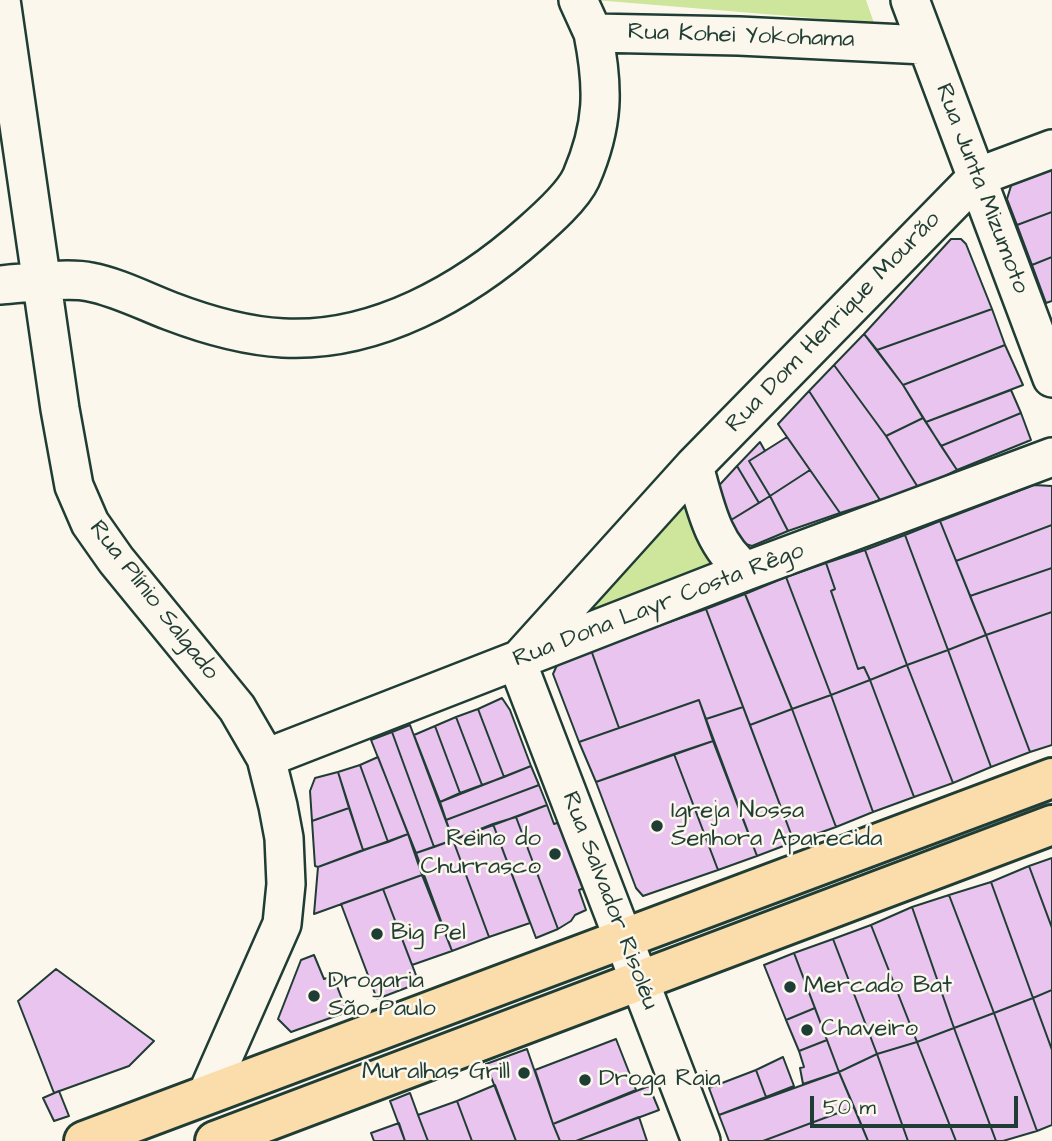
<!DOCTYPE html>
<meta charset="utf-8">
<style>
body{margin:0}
#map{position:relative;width:1052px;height:1141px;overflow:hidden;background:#fbf7ec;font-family:"Architects Daughter",sans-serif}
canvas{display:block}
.scale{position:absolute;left:810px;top:1096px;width:208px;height:32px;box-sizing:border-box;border:4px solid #1f3d34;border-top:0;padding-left:9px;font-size:21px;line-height:24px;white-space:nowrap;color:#1f3d34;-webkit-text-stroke:5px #fbf7ec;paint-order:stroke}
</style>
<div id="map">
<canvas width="1052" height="1141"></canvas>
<div class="scale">50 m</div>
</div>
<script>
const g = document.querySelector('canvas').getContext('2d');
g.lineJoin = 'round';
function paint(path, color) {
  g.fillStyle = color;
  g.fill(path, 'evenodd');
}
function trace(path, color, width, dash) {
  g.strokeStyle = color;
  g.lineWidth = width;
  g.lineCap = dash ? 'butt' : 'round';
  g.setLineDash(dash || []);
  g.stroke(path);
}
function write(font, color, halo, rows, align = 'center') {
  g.font = font + ' "Architects Daughter",sans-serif';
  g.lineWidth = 5;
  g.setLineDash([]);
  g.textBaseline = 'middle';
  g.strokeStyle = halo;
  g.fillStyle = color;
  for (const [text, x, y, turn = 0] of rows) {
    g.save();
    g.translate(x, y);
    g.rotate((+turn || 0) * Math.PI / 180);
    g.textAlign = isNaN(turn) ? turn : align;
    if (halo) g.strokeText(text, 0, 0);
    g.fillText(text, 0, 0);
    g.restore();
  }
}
paint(new Path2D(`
 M595,0H866L874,23Z
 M690,482L735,570L535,645Z`), '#cde69c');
const building = new Path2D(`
 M1052,162V212L1017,225L1007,199L1014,176Z
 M1052,212V257L1032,265L1017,225Z
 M951,239H961L966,244L992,309L877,350L864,334Z
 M1052,257V301L1046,303L1032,265Z
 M992,309L1005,345L903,385L877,350Z
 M864,334L903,385L923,418L886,436L834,365Z
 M1005,345L1023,385L926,422L903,385Z
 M834,365L886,436L919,489L880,500L809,391Z
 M1011,390L1021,413L941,446L926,422Z
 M809,391L880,500L840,513L778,424Z
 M1021,413L1031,440L957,470L941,446Z
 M923,418L957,470L919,489L886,436Z
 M787,437L810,470L770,496L749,461Z
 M760,442L765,451L749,461L770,496L759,503L737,466Z
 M737,466L759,503L718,528L713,492Z
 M810,470L840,513L788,531L770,496Z
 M1034,485L1052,486V525L956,561L940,521Z
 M770,496L788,531L752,546L739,542L718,528Z
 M940,521L986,635L948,650L905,535Z
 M1052,525V568L970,596L956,561Z
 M905,535L948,650L907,665L865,550Z
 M865,550L907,665L870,680L864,667L858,669L831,591L835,589L826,563Z
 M826,563L835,589L831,591L858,669L864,667L870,680L831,695L786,577Z
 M1052,568V612L986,635L970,596Z
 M786,577L831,695L792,709L745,594Z
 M745,594L792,709L750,725L706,609Z
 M706,609L743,707L706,719L699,700L619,728L591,650Z
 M1052,612V745L1030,752L986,635Z
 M986,635L1030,752L991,767L948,650Z
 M591,650L619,728L579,742L553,674L558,663Z
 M948,650L991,767L953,783L907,665Z
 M907,665L953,783L914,797L870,680Z
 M870,680L914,797L873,812L831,695Z
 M831,695L873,812L836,827L792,709Z
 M502,698L510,710L531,766L504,777L478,709Z
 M699,700L713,741L596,782L579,742Z
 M743,707L794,842L757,856L706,719Z
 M478,709L504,777L482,785L456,717Z
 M792,709L836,827L794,842L750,725Z
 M456,717L482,785L460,793L435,726Z
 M410,725L453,840L434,847L392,732Z
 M435,726L460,793L440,802L414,735Z
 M392,732L434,847L416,853L371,740Z
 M713,741L757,856L718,870L674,754Z
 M674,754L718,870L643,896L636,888L596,782Z
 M378,757L408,834L388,842L360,765Z
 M360,765L388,842L363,850L338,772Z
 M531,766L539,785L446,820L440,802Z
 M338,772L349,808L312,821L310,791L315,778Z
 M539,785L547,805L453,840L446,820Z
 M547,805L554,824L566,820L592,885L579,890L586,910L575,915L571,921L558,929L516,817Z
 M349,808L363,850L318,867L315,866L312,821Z
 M516,817L558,929L536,938L493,824Z
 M493,824L530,923L489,937L453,840Z
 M408,834L422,875L314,914L318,867Z
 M453,840L489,937L452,951L416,853Z
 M1052,858V928L1029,866Z
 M1029,866L1052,928V990L1033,998L991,882Z
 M422,875L452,951L412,965L383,889Z
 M991,882L1033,998L994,1013L949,895Z
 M383,889L419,983L377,999L341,904Z
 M949,895L994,1013L954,1028L912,907Z
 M912,907L954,1028L917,1042L871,925Z
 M871,925L917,1042L877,1054L833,939Z
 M833,939L877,1054L839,1072L794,953Z
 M794,953L815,1008L786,1020L764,965Z
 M314,955L324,979L333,976L347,1012L291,1032L278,1019L301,960Z
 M56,969L154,1041L129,1066L54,1093L18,1001Z
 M1052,990V1050L1033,998Z
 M1033,998L1052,1050V1125L1037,1131L994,1013Z
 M815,1008L827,1040L799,1051L786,1020Z
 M994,1013L1037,1131L1003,1141H996L954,1028Z
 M954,1028L996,1141H956L917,1042Z
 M616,1039L636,1090L553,1124L535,1070Z
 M827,1040L839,1072L803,1084L800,1068L804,1067L799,1051Z
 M917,1042L956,1141H908L877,1054Z
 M527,1049L553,1124L560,1141H516L486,1064Z
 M877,1054L908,1141H868L839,1072Z
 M783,1057L794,1086L766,1097L756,1070Z
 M756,1070L766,1097L719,1115L709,1088Z
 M839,1072L854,1107L763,1141H729L719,1115Z
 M495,1085L516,1141H472L457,1101Z
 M649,1086L659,1110L576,1141H560L553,1124Z
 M59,1091L69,1116L54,1121L43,1098Z
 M410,1093L418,1115L428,1141H405L390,1101Z
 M457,1101L472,1141H428L418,1115Z
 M854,1107L868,1141H763Z
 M639,1117L647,1141H576Z
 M399,1123L405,1141H374L371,1133Z`);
paint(building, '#e9c4ee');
trace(building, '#1f3d34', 2);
const minor = new Path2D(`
 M1,0L60,409L74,486L90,523L116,560L237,708L266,758L278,806L284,838L286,884L282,924L207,1094
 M578,0L593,33L739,36L925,45
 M910,0L1052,378
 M0,285C23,283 69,277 90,282C117,287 144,301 170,311C204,324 246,336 283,338C375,343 465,292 531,233C547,219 572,197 581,178C604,125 604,88 593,33
 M694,466C705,505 712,545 746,571
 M266,758L746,571L1052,457
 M701,1141L517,662L694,466L977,177L1052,149`);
const major = new Path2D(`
 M84,1141L1052,778
 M215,1141L1052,825`);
trace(minor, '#1f3d34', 42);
trace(major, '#1f3d34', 44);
trace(minor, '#fbf7ec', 37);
trace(major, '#faddab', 38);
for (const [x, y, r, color] of [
 [657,826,7,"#1f3d34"],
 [555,854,7,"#1f3d34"],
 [377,934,7,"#1f3d34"],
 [790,987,7,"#1f3d34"],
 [314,996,7,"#1f3d34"],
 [807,1030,7,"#1f3d34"],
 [524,1073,7,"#1f3d34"],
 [585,1080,7,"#1f3d34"]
]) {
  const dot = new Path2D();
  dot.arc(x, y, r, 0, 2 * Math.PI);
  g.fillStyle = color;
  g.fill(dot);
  trace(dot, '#fbf7ec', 2.5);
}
write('24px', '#1f3d34', '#fbf7ec', [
 ["Rua Kohei Yokohama",741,37,2],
 ["Rua Junta Mizumoto",981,189,69],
 ["Rua Dom Henrique Mourão",834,323,-46],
 ["Rua Plínio Salgado",153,601,52],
 ["Rua Dona Layr Costa Rêgo",659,606,-21],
 ["Rua Salvador Risoléu",609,901,69]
]);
write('24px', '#1f3d34', '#fbf7ec', [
 ["Igreja Nossa",671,812],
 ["Senhora Aparecida",671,840],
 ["Reino do",541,840,"right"],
 ["Churrasco",541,868,"right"],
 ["Big Pel",391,934],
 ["Drogaria",328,982],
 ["São Paulo",328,1010],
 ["Mercado Bat",804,987],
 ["Chaveiro",821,1030],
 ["Muralhas Grill",510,1073,"right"],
 ["Droga Raia",599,1080]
], 'left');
</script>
